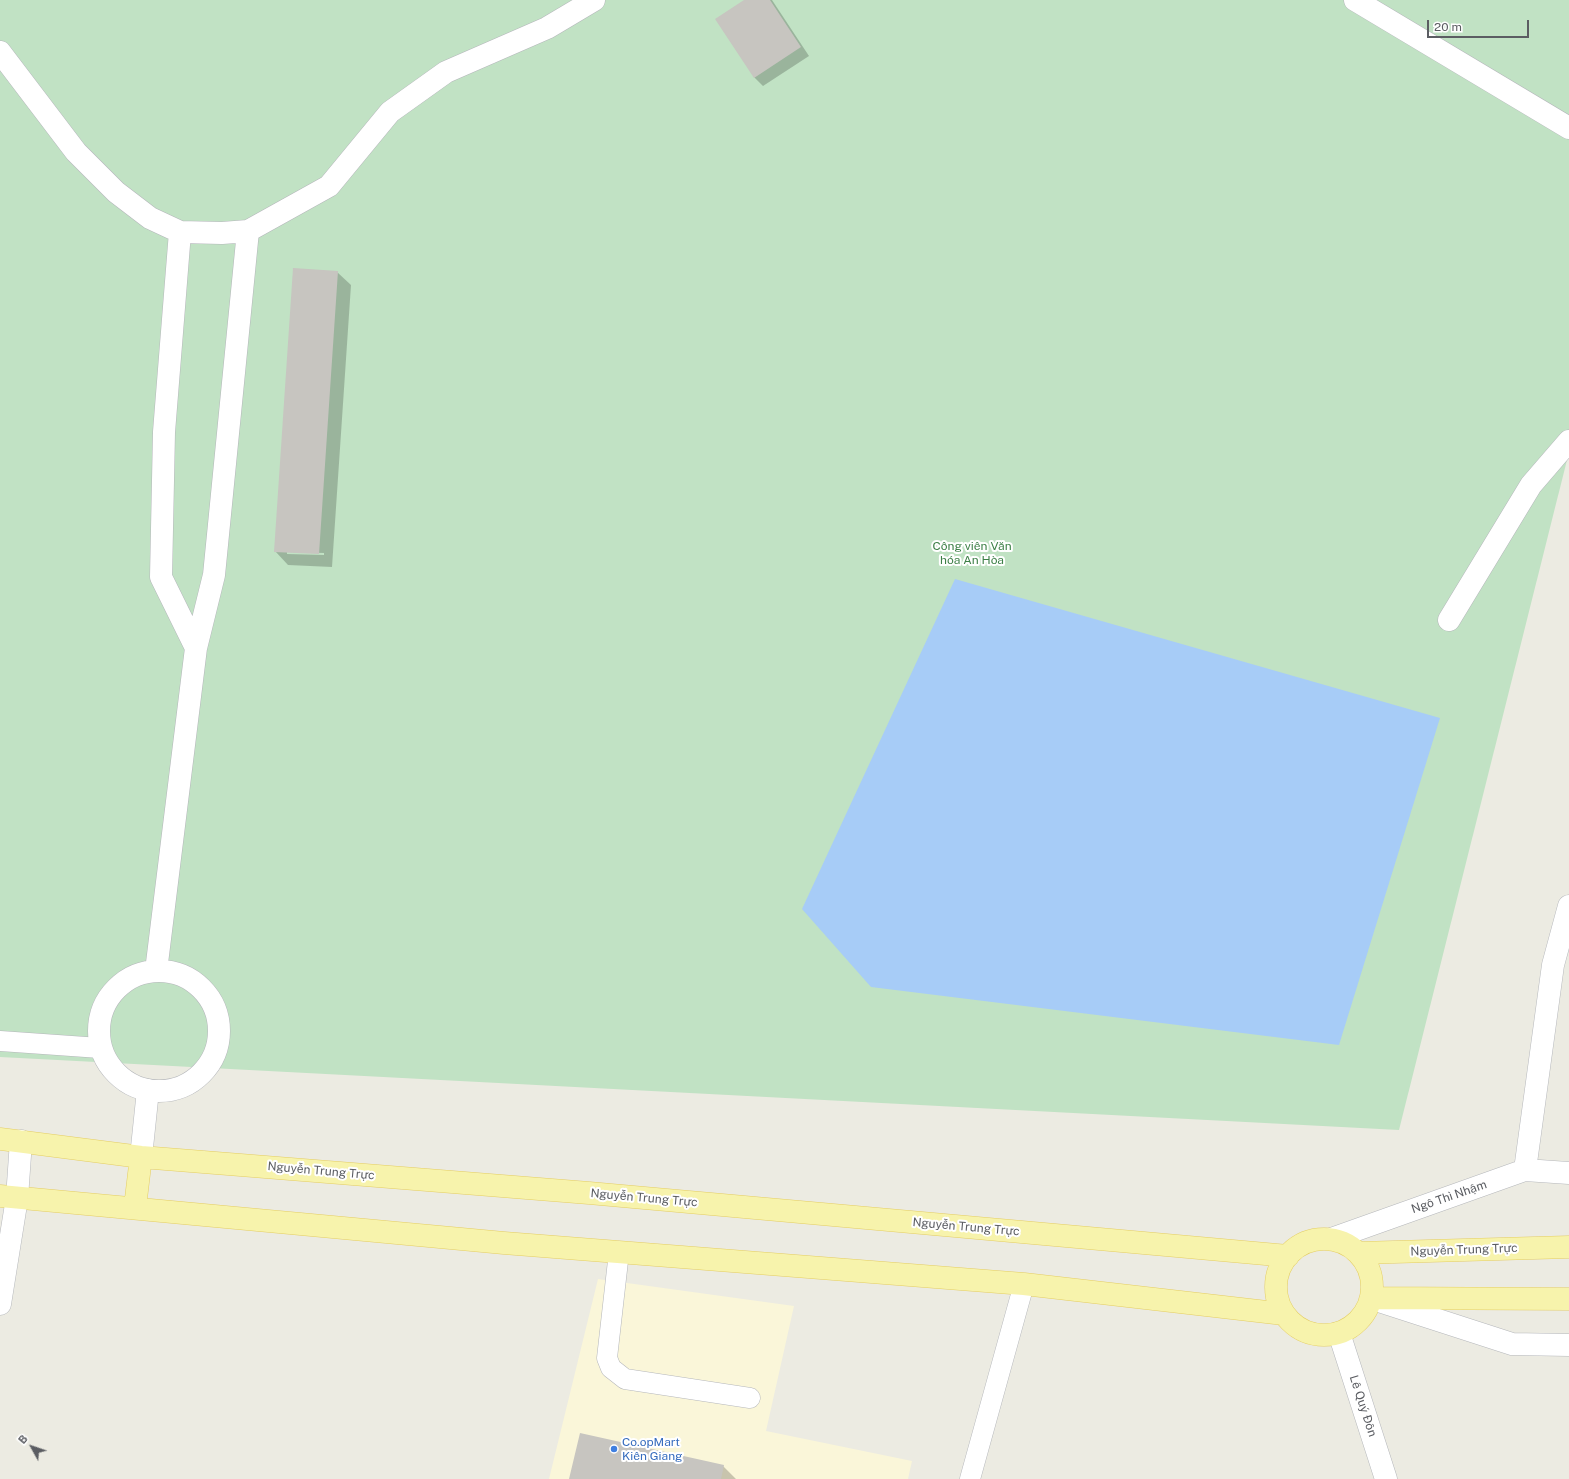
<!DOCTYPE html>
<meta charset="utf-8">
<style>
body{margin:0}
#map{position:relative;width:1569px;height:1479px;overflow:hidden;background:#ecebe2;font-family:"Public Sans",sans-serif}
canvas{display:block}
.north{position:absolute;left:12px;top:1427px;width:40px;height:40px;-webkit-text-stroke:3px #fff;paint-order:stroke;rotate:310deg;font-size:11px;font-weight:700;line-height:16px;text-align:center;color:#5b5d62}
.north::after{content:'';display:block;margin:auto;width:14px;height:18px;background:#5b5d62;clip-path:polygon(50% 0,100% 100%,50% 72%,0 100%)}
.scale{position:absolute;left:1427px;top:20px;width:102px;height:18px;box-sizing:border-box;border:2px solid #5b5d62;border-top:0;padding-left:5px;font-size:12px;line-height:14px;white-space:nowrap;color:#5b5d62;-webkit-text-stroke:3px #fff;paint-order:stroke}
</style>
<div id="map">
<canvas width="1569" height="1479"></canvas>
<div class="north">B</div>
<div class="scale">20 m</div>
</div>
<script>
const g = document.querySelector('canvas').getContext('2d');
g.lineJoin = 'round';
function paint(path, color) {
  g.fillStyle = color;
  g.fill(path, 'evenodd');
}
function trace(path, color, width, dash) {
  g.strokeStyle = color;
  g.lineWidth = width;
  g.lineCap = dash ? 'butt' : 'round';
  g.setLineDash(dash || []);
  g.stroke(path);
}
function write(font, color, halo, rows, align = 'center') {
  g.font = font + ' "Public Sans",sans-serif';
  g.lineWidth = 4;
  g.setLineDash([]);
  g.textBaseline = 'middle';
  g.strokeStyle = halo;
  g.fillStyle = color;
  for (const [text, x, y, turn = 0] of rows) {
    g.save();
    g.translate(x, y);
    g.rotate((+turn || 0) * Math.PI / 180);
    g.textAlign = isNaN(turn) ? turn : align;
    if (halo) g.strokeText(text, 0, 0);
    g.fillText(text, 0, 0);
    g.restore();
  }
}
paint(new Path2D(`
 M598,1279L794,1306L766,1431L912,1461L908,1479H549Z`), '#faf6d9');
paint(new Path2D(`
 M0,0H1569V452L1399,1130L0,1057Z`), '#c1e2c4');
paint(new Path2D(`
 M955,579L1440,718L1339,1045L871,987L802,909Z`), '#a7ccf7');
paint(new Path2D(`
 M746,0H772L809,56L763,86L754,77Z
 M337,272L351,285L332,567L288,565L275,551ZM287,552L324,553V555L287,554Z
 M723,1466L736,1479H570Z`), '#0003');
paint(new Path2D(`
 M744,0H770L801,47L754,78L715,19Z
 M293,268L338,271L319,554L274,552Z
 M580,1433L724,1465L721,1479H569Z`), '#c7c5c0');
const lane = new Path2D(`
 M0,1041L100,1048
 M619,1252L607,1358L611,1368L625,1379L750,1398
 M970,1479L1024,1284`);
const street = new Path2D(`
 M1355,0L1569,128
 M0,52L76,152L116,192L150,218L180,232L222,233L248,231L329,186L390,112L446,72L547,28L594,0
 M180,232L164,432L161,577L196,648
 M1449,620L1531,485L1569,441
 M156,971L196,648L214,575L248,231
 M99 1031a60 60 0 1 1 120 0a60 60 0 1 1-120 0Z
 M141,1157L148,1090
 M1525,1170L1553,965L1569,906
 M1331,1239L1525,1170L1569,1173
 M1376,1300L1512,1344L1569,1345
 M0,1304L17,1198L21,1141
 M1339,1333L1386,1479`);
const primary = new Path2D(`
 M0,1139L141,1157L589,1193L1288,1256
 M0,1196L504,1243L1024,1284L1284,1314
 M135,1207L141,1157
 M1276 1287a48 48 0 1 1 96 0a48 48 0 1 1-96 0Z
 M1359,1253L1569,1247
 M1371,1298L1569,1299`);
trace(lane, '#b5b7bb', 21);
trace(street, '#b5b7bb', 23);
trace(primary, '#e4cd63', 23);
trace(lane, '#fff', 20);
trace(street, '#fff', 22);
trace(primary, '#f7f3ac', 22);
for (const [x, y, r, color] of [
 [614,1449,4,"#3f7fe0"]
]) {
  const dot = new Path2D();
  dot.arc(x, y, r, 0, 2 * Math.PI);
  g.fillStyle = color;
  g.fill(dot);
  trace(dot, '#fff', 1.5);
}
write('12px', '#3c7f46', '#fff', [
 ["Công viên Văn",972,546],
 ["hóa An Hòa",972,560]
]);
write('12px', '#5b5d62', '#fff', [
 ["Nguyễn Trung Trực",321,1171,5],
 ["Ngô Thì Nhậm",1449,1197,-19],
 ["Nguyễn Trung Trực",644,1198,5],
 ["Nguyễn Trung Trực",966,1227,5],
 ["Nguyễn Trung Trực",1464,1250,-2],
 ["Lê Quý Đôn",1363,1406,72]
]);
write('12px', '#366cbe', '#fff', [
 ["Co.opMart",622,1442],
 ["Kiên Giang",622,1456]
], 'left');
</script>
